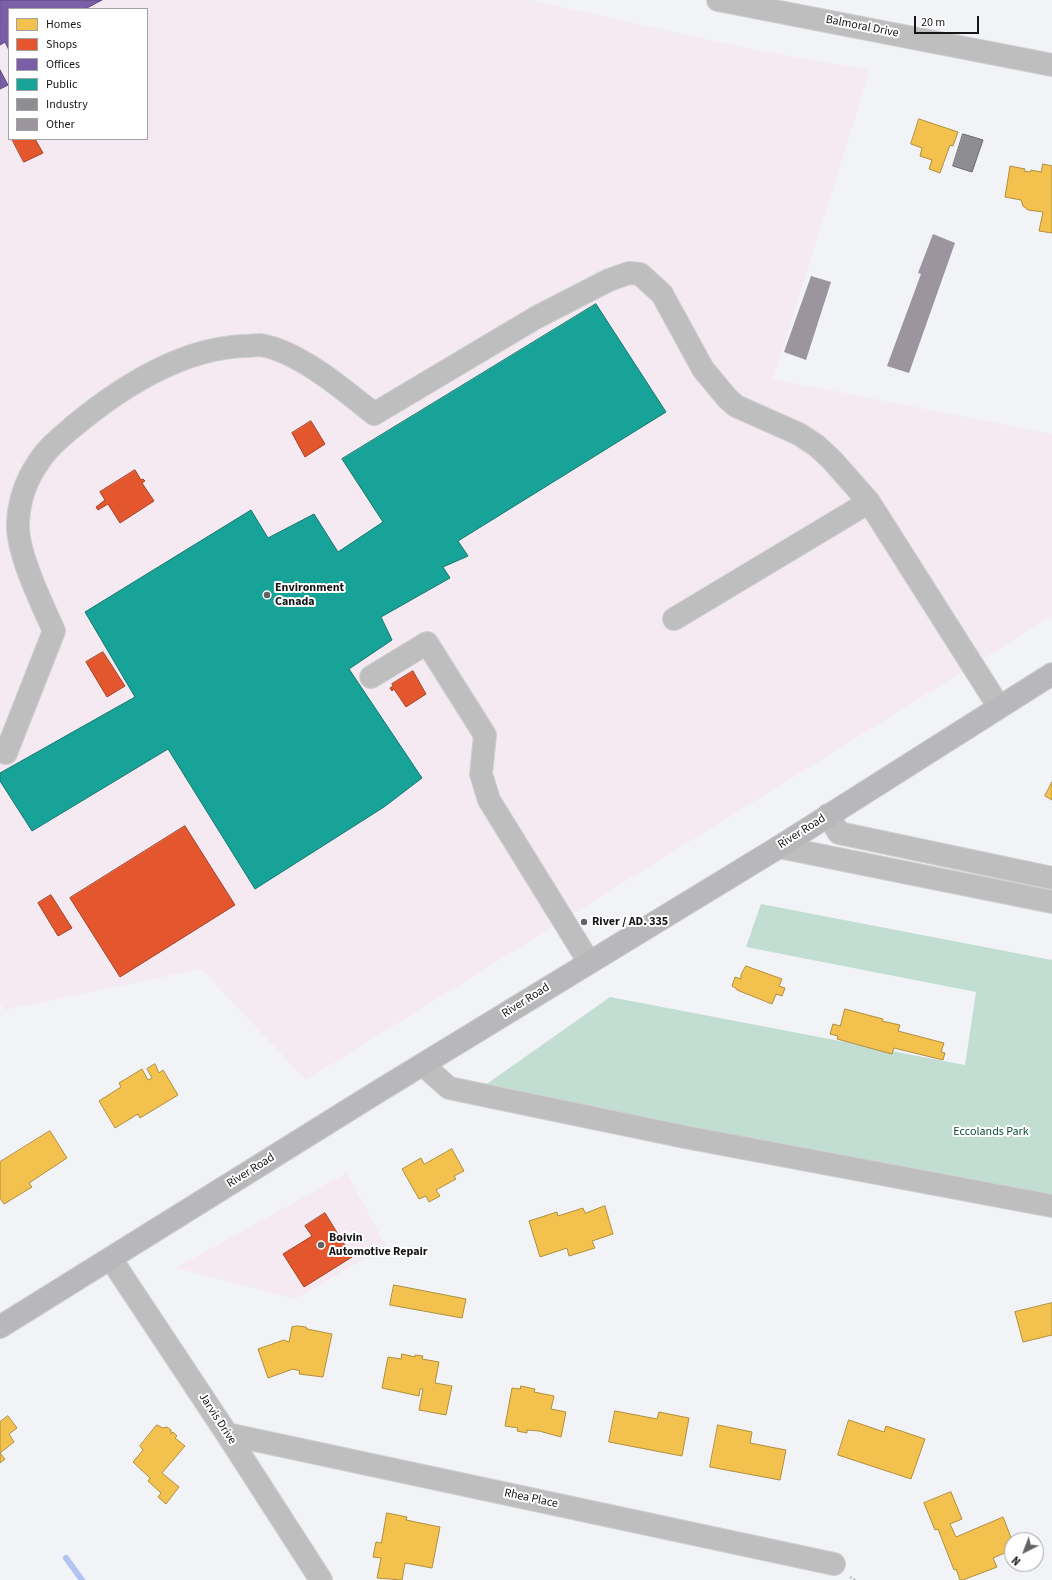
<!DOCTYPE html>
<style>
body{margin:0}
#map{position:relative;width:1052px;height:1580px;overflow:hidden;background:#f2f3f6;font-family:"Source Sans 3",sans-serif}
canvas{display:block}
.legend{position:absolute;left:8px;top:8px;width:140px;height:132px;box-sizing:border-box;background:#fff;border:1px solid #a1a2a2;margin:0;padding:5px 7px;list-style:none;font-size:12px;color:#151617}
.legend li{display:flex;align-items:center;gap:8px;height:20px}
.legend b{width:20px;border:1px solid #a1a2a2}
.north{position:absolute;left:1004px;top:1532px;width:40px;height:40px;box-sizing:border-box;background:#fff;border:1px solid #a1a2a2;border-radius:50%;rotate:222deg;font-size:11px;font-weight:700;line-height:16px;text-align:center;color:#151617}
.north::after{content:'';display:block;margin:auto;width:14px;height:18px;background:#626365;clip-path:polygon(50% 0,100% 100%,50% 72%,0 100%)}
.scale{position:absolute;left:914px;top:16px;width:65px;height:18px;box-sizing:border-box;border:2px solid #151617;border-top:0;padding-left:5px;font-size:12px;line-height:14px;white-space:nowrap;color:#151617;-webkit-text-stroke:3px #fff;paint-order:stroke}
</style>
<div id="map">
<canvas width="1052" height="1580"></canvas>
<ul class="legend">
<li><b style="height:11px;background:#f2c14e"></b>Homes</li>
<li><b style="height:11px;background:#e4572e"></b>Shops</li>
<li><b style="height:11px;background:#7b5ea7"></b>Offices</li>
<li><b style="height:11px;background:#17a398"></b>Public</li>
<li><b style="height:11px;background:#8d8d92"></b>Industry</li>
<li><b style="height:11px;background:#9c959f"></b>Other</li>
</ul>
<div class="north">N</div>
<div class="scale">20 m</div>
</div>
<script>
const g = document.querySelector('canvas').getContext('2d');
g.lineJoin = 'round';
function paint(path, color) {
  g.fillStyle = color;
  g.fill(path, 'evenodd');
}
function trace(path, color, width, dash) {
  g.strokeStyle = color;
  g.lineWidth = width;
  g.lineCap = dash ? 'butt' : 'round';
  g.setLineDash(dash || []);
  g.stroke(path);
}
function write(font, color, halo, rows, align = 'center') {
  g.font = font + ' "Source Sans 3",sans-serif';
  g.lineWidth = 4;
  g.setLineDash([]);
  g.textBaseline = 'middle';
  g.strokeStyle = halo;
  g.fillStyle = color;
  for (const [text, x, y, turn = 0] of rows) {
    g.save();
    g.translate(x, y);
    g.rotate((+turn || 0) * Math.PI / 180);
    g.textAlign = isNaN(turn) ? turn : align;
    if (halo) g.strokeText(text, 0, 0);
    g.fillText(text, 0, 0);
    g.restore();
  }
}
paint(new Path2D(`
 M0,0H530L755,50L870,70L773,379L1052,434V616L306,1080L201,969L5,1010L0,1004ZM9,9H147V139H9Z
 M347,1173L386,1246L295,1299L176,1268Z`), '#f5e9f2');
paint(new Path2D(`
 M761,904L1052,960V1207L481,1088L610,997L965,1065L976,992L746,947Z`), '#c2ded2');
const homes = new Path2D(`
 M919,119L958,132L953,146L950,145L940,173L929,169L932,160L920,156L922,148L911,144Z
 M1043,164L1052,166V233L1039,231L1043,212L1028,210L1023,206L1021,200L1005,197L1010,166L1025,169L1024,171L1030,172L1031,170L1041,172Z
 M1052,782V800L1045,796Z
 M746,966L782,979L779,986L785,988L782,996L776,994L772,1004L737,990V989L732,986L735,977L741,979V975Z
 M845,1009L883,1019L882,1021L900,1025L898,1031L944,1043L941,1052L945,1053L943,1060L894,1048L892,1054L837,1039L838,1036L830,1034L833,1024L840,1026Z
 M155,1064L159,1073L163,1070L178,1095L140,1118L138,1114L115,1128L99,1101L121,1087L119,1083L142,1069L148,1080L152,1078L147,1069Z
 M50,1131L67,1158L29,1183L32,1187L4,1204L0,1198V1162Z
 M452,1149L464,1171L454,1176L456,1179L436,1190L440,1196L429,1202L426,1196L419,1199L402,1169L421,1158L424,1164Z
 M605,1206L613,1234L592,1241L595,1248L569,1256L567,1248L540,1257L529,1221L557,1212L558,1216L583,1208L585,1213Z
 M394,1285L466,1299L462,1318L390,1305Z
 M1052,1303V1335L1023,1342L1015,1312Z
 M298,1326L306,1327L307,1329L332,1334L323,1377L299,1374L300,1371L293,1369L268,1378L258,1349L284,1340L289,1342L292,1327Z
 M402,1354L415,1357V1355L423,1356L422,1359L439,1362L435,1383L452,1386L446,1415L419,1410L423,1389H420L419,1396L382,1388L388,1357L401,1359Z
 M521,1386L535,1389L534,1392L554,1396L551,1409L566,1412L561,1437L539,1431L527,1430V1433L517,1431L518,1428L505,1426L512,1388L520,1389Z
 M615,1411L657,1419L659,1412L689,1418L682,1456L609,1442Z
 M8,1416L17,1428L9,1434L14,1442L0,1453L5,1459L0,1463V1422Z
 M849,1420L884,1432L886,1426L925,1439L911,1479L838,1455Z
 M157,1425L163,1428L167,1427L171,1430V1434L173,1432L177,1436L175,1438L185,1446L162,1473L179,1487L166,1504L158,1497L161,1493L148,1481L150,1478L133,1462L143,1450L140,1446Z
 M718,1425L752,1432L750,1443L786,1450L780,1480L710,1467Z
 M951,1492L962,1519L950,1524L956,1537L1003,1517L1012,1540V1550L993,1558L997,1567L963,1580H960L956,1569L954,1570L938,1529L935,1530L924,1503Z
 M387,1513L407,1517L406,1520L440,1527L432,1568L405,1563L402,1580L377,1578L381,1558L373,1557L376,1542L381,1543Z`);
paint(homes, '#f2c14e');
trace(homes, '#b08e3e', 1);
const shops = new Path2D(`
 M12,139H35L43,153L24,162Z
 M311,421L325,444L305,457L292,433Z
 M135,470L141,480L143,479L145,481L142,483L154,501L120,523L108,504L98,510L96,507L105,500L100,492Z
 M103,652L125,686L107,697L86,662Z
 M413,671L426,694L406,707L394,689L392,691L390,688L393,686L392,684Z
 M185,826L235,905L120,977L70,898Z
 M51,895L72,928L58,936L38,903Z
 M325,1213L352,1257L304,1287L283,1254L312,1236L305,1226Z`);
paint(shops, '#e4572e');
trace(shops, '#a64427', 1);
const offices = new Path2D(`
 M0,0H102L85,9H9V50L5,42L0,45Z
 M0,70L8,85L0,89Z`);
paint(offices, '#7b5ea7');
trace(offices, '#5c487c', 1);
const public = new Path2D(`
 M596,304L666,412L458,541L468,556L443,567L450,578L381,617L392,640L349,669L422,778L384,807L255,889L168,749L32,831L0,781V773L135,697L85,612L251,510L268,538L314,514L338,552L383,522L342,459Z`);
paint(public, '#17a398');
trace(public, '#167971', 1);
const industry = new Path2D(`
 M963,134L983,140L972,172L953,166Z`);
paint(industry, '#8d8d92');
trace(industry, '#69696d', 1);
trace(new Path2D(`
 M66,1558L82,1580`), '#b0c4ef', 6);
paint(new Path2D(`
 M933,234L955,243L909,373L887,366L921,274L918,273Z
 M811,276L831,282L806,360L784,352Z`), '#9c959f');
const minor = new Path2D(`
 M718,0L1052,65
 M674,619L869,502
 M371,677L427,643L485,735L481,774L489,800L589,962
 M6,753L54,631C42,604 16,551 18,522C19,502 26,480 38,463C47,448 61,437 74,426C121,387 180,349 243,346C249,346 256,345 261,345C300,352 344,390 374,414L537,317L609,280L629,273L640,274L662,294L703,369L727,398L736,406L799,434L817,446L832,460L869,502L999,707
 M828,815L839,833L1052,878
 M779,847L1052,902
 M423,1065L449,1088L685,1137L1052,1206
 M111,1259L227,1434L321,1580
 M227,1434L834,1564`);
const major = new Path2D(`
 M0,1327L379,1091L779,847L1052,674`);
trace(minor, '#cfd0d1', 24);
trace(major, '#cfd0d1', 24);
trace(new Path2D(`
 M850,1577L855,1580`), '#bbbabb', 2.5, [2, 2]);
trace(minor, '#bfbebf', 22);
trace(major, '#b8b7b9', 22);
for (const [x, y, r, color] of [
 [267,595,4,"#626365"],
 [584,922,4,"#626365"],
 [321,1245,4,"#626365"]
]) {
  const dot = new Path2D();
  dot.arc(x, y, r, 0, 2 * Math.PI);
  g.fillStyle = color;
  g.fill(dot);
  trace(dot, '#fff', 1.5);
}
write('12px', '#151617', '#fff', [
 ["Balmoral Drive",862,27,11],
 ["River Road",802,832,-32],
 ["River Road",526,1001,-32],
 ["River Road",251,1171,-32],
 ["Jarvis Drive",217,1419,57],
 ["Rhea Place",531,1499,12]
]);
write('bold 12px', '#151617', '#fff', [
 ["Environment",275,588],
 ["Canada",275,602],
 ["River / AD. 335",592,922],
 ["Boivin",329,1238],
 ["Automotive Repair",329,1252]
], 'left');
write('12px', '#0d4d37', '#fff', [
 ["Eccolands Park",991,1132]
]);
</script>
